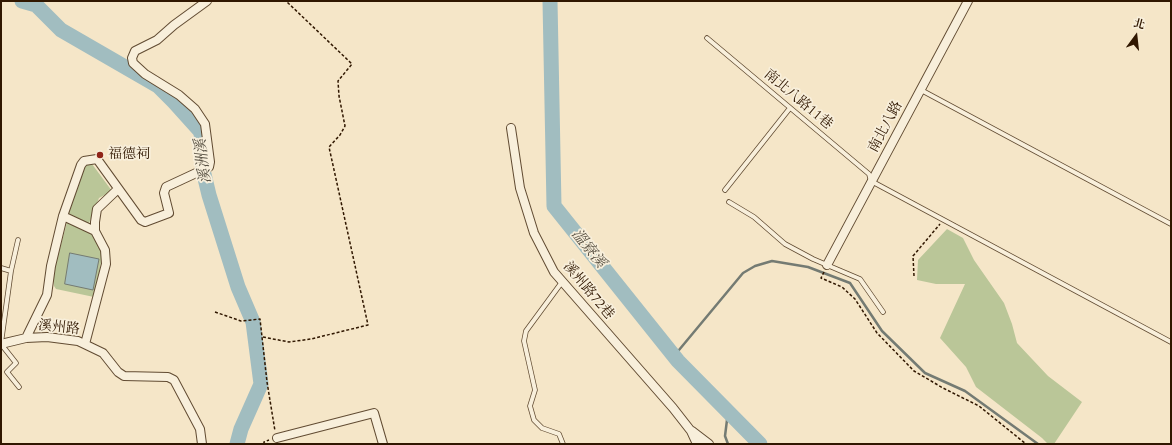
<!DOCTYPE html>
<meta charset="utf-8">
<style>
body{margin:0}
#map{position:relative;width:1172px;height:445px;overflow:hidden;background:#f5e6c8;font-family:Cardo,"Noto Serif TC",serif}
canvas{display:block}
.frame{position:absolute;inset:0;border:2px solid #301700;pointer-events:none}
.north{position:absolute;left:1116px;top:16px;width:40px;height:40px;-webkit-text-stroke:3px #f8efdb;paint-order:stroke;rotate:15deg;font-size:11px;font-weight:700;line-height:16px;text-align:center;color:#301700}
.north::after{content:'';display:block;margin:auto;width:14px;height:18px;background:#301700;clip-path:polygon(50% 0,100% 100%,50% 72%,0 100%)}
</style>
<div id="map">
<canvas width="1172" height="445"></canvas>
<div class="frame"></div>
<div class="north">北</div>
</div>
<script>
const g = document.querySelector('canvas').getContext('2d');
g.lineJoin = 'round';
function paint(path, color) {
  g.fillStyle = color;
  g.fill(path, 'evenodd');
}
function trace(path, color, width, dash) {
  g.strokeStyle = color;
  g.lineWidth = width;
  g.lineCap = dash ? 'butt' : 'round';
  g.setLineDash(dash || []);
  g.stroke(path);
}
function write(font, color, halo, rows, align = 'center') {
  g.font = font + ' Cardo,"Noto Serif TC",serif';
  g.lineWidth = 3.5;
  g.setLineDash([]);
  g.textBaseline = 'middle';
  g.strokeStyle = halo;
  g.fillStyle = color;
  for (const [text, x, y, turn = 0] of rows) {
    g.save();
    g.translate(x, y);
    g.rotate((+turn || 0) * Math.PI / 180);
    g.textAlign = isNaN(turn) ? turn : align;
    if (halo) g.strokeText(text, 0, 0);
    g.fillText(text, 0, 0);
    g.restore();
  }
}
paint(new Path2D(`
 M92,164L112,191L99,198L89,223L92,232L103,253L94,297L56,289L54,286L53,275L67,222V216L85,165Z
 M947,229L963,238L974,260L1004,303L1012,324L1017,343L1048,376L1082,402L1054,444H1048L1042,438L976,387L966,367L940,338L965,284H936L917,280L918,260Z`), '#bac698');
const water = new Path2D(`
 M70,253L99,259L93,290L65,284Z`);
paint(water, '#a1bdc0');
trace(water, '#747b73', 1);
trace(new Path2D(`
 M674,356L743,273L755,266L772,261L808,267L850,283L882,331L925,373L965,391L1038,444
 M728,444L725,436L728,412`), '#747b73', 2.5);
trace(new Path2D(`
 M22,1L36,5L61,30L158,86L174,102L201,132L203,170L209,195L238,287L253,322L261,384L241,429L237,444
 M550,1L554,206L678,361L760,444`), '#a1bdc0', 15);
const lane = new Path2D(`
 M707,38L869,174L871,181L1171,342
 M921,90L1171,224
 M725,190L790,108
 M729,202L754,217L785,244L813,259L827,265L860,279L883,312
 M1,268L11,271L1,343
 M11,271L18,240
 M562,282L526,331L524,341L535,390L530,406L534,420L542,428L559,434L563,444
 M1,344L16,363L7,372L19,387`);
const street = new Path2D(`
 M511,128L520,188L534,233L554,272L673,408L691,431L697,444
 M63,216L95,231
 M827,265L968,1
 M26,338L47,295L51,266L63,216L81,165L84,161L97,159L141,220L145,222L169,213L164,193L166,187L209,167L210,162L205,124L195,109L179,95L145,74L133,63L132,58L135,51L157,40L174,25L207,1
 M1,344L26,338L47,337L78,341L103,353L118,372L124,376L168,377L174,380L200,429L202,444
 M85,344L106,264L105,250L95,231V222L97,209L118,189
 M692,431L709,444
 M277,438L374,413L383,444`);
trace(lane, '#614b32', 5.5);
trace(street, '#614b32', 10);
trace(new Path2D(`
 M824,272L821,278L842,287L855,299L877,333L914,371L943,388L979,406L1026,444
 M914,276L913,256L940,224
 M215,312L241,321L260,319L267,382L275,431
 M263,337L289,342L311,339L368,325L329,147L340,135L345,126L339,96L338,81L352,64L286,1
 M264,444V442L269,440`), '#301700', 1.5, [3, 2]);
trace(lane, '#f8efdb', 4);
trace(street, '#f8efdb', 8);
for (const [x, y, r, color] of [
 [100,155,4,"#8f2418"]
]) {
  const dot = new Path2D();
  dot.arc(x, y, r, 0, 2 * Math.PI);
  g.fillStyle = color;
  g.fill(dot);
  trace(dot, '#f8efdb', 1.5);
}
write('14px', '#301700', '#f8efdb', [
 ["南北八路11巷",798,100,40],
 ["南北八路",886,127,-62],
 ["溪州路72巷",588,291,50],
 ["溪州路",59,328,6]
]);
write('14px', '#301700', '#f8efdb', [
 ["福德祠",108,155]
], 'left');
write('italic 15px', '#585143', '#f8efdb', [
 ["溪洲溪",204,161,-97],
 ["溫寮溪",588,249,51]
]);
</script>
